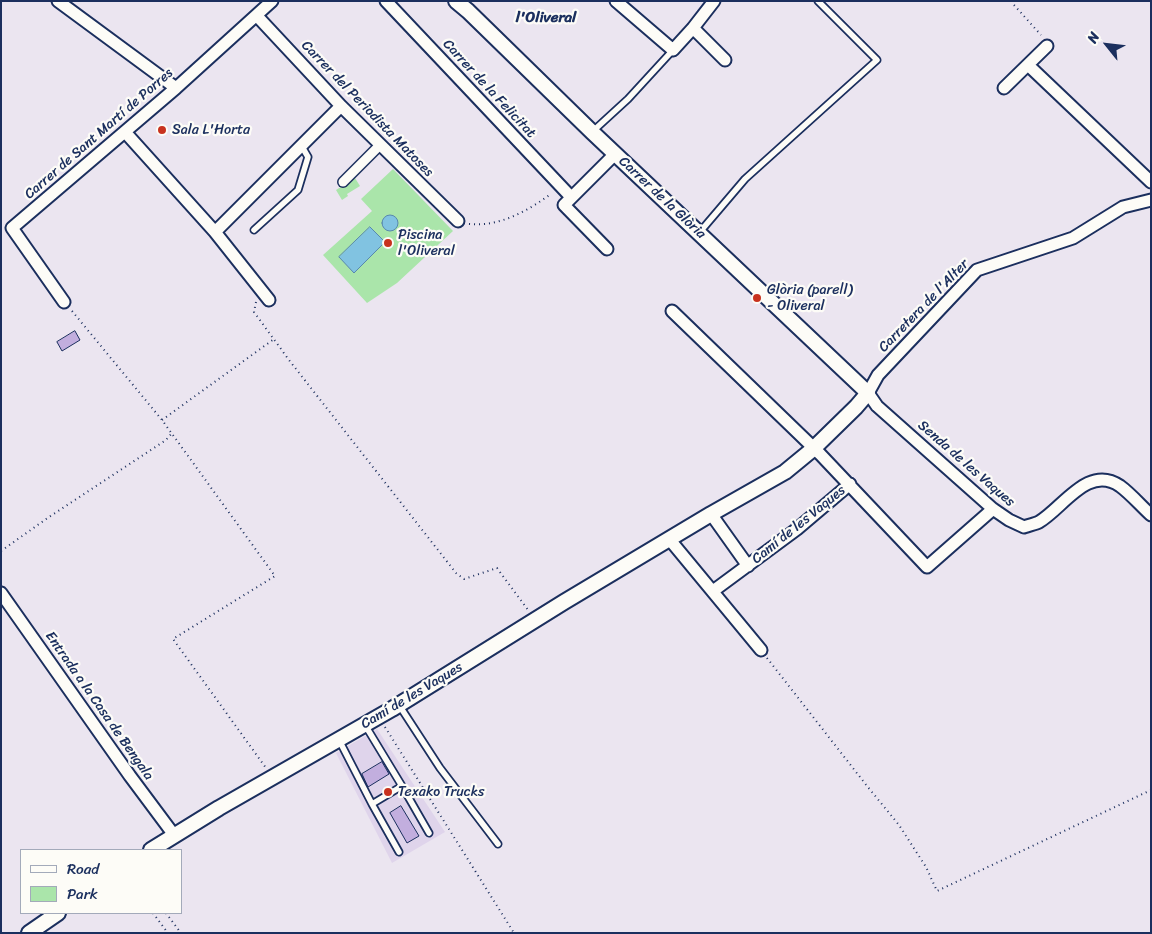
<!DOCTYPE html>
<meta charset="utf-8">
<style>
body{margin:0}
#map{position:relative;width:1152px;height:934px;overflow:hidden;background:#ebe5f0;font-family:Sriracha,sans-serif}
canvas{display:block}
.frame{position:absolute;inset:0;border:2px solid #1b2f5e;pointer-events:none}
.legend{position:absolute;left:20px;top:849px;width:162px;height:65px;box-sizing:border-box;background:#fdfcf7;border:1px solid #a3aaba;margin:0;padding:6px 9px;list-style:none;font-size:15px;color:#1b2f5e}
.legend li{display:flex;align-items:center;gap:10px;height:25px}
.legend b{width:25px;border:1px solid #a3aaba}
.north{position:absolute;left:1082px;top:20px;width:50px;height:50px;-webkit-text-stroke:4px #fdfcf7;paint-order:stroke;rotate:299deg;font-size:14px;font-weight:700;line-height:20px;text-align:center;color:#1b2f5e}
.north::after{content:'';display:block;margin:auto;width:18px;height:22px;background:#1b2f5e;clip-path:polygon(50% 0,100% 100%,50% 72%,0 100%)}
</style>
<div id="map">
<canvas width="1152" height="934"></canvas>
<div class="frame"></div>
<ul class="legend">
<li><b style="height:6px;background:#fdfcf7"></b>Road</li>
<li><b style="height:14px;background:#aae5aa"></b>Park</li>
</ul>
<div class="north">N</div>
</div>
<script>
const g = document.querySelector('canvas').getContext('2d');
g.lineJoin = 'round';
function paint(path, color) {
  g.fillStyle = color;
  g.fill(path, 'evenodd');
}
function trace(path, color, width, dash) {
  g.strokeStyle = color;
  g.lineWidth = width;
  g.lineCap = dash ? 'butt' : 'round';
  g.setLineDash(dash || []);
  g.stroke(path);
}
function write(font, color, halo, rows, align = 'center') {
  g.font = font + ' Sriracha,sans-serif';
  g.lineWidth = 4.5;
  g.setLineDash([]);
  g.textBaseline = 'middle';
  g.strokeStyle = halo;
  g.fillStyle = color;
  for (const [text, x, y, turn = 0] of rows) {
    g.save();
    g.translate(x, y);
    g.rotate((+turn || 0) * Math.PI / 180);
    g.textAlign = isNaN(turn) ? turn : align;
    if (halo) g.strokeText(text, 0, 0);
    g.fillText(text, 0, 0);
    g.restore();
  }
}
paint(new Path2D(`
 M377,729L445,832L392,863L336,753Z`), '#dfd4eb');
paint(new Path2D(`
 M393,169L453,231L397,283L367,303L323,255L372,211L361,199Z
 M355,178L360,186L347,194L348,196L342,200L336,190Z`), '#aae5aa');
const water = new Path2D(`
 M382 223a8 8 0 1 1 16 0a8 8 0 1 1-16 0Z
 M370,227L385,242L354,273L339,257Z`);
paint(water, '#81c3e1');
trace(water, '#5888ad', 1);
const building = new Path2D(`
 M75,331L80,340L62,351L57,342Z
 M382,762L389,774L368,787L362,774Z
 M401,806L419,836L407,843L390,813Z`);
paint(building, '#c2aede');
trace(building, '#1b2f5e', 1);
const service = new Path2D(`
 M592,132L628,99L673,50
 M254,230L298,190L308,157L301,145
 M699,233L745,179L877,60L818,1
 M399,705L440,768L498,844
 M339,740L372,804L402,786L365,725
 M402,786L429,833
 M372,804L399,852`);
const pedestrian = new Path2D(`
 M343,182L380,145`);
const minor = new Path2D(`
 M58,1L176,88
 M386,1L571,197
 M616,1L673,50L693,28L714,1
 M257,16L341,106L458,221
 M693,28L725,60
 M1028,65L1151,182
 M1004,88L1047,46
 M125,132L215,232L269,300
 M1151,200L1123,207L1073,238L977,270L878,375L868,393L877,406L993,509L1009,520L1024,527C1029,525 1035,524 1039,522C1063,508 1088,464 1120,486C1131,494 1141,506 1151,515
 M215,232L341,106
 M607,249L564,205L615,154
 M64,302L12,228L176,88L272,1
 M672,311L820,454L927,567L993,509
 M711,514L748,566
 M670,540L761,650
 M713,591L797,529L850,484
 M1,593L130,776L174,835`);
const tertiary = new Path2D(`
 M151,850L219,808L392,709L564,602L711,514L785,472L813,449L856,407L868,393L592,132L468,11L456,1
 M29,933L58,913`);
trace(service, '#1b2f5e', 9);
trace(pedestrian, '#1b2f5e', 12);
trace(minor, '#1b2f5e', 15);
trace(tertiary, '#1b2f5e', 18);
trace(new Path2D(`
 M1014,5L1041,35
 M469,224C500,227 527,211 551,194
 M256,302L254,312L289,360L456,573L464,579L497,568L528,610
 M72,311L162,420L275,576L173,639L266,768
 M162,420L274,339
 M1,551L49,517L166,440L172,433
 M767,658L867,786L899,825L926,867L937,891L1151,790
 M385,727L514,933
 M153,913L168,933
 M166,913L181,933`), '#1b2f5e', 2, [1, 4]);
trace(service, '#fdfcf7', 5.5);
trace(pedestrian, '#fdfcf7', 9);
trace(minor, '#fdfcf7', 11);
trace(tertiary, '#fdfcf7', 14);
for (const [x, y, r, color] of [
 [162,130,5,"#c8321e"],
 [388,243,5,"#c8321e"],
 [757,298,5,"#c8321e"],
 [388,792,5,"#c8321e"]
]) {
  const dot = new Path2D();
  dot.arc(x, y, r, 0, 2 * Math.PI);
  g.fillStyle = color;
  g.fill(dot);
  trace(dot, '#fdfcf7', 2);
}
write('14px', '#1b2f5e', '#fdfcf7', [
 ["Carrer de la Felicitat",489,89,47],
 ["Carrer del Periodista Matoses",367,109,46],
 ["Carrer de Sant Martí de Porres",99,134,-41],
 ["Carrer de la Glòria",662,198,43],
 ["Carretera de l'Alter",924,306,-46],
 ["Senda de les Vaques",966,464,41],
 ["Camí de les Vaques",799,525,-39],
 ["Camí de les Vaques",412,696,-31],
 ["Entrada a la Casa de Bengala",99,706,55]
]);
write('14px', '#1b2f5e', '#fdfcf7', [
 ["Sala L'Horta",172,130],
 ["Piscina",398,235],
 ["l'Oliveral",398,251],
 ["Glòria (parell)",767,290],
 ["- Oliveral",767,306],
 ["Texako Trucks",398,792]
], 'left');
write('bold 15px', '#1b2f5e', '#fdfcf7', [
 ["l'Oliveral",546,18]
]);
</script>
